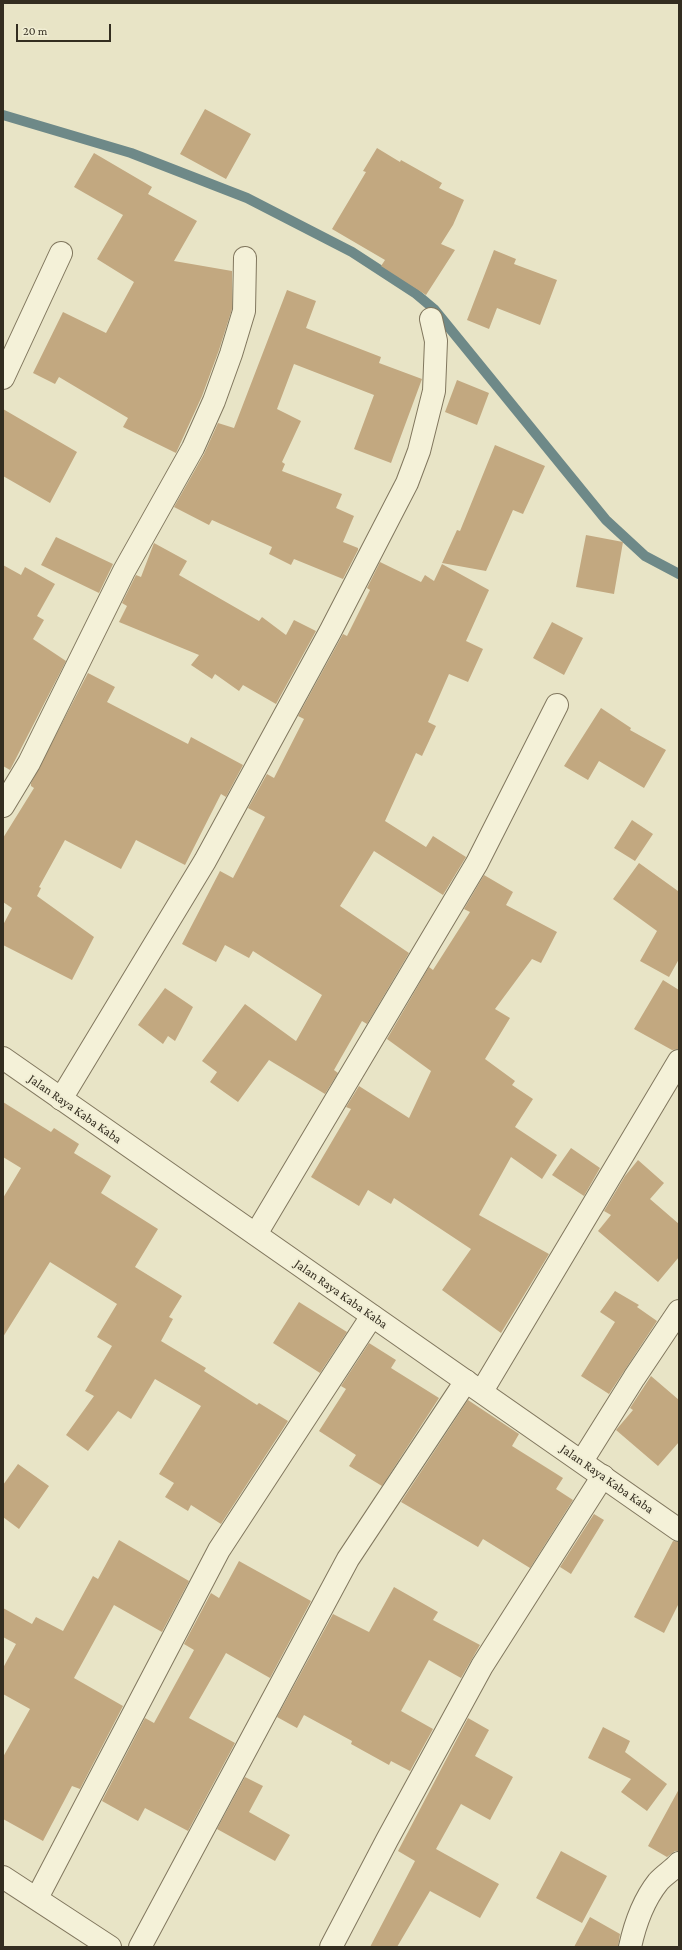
<!DOCTYPE html>
<style>
body{margin:0}
#map{position:relative;width:682px;height:1950px;overflow:hidden;background:#e8e4c6;font-family:"Crimson Pro",serif}
canvas{display:block}
.frame{position:absolute;inset:0;border:4px solid #332d20;pointer-events:none}
.scale{position:absolute;left:16px;top:24px;width:95px;height:18px;box-sizing:border-box;border:2px solid #332d20;border-top:0;padding-left:5px;font-size:12px;line-height:14px;white-space:nowrap;color:#332d20;-webkit-text-stroke:3px #f1eed4;paint-order:stroke}
</style>
<div id="map">
<canvas width="682" height="1950"></canvas>
<div class="frame"></div>
<div class="scale">20 m</div>
</div>
<script>
const g = document.querySelector('canvas').getContext('2d');
g.lineJoin = 'round';
function trace(path, color, width, dash) {
  g.strokeStyle = color;
  g.lineWidth = width;
  g.lineCap = dash ? 'butt' : 'round';
  g.setLineDash(dash || []);
  g.stroke(path);
}
function paint(path, color) {
  g.fillStyle = color;
  g.fill(path, 'evenodd');
}
function write(font, color, halo, rows, align = 'center') {
  g.font = font + ' "Crimson Pro",serif';
  g.lineWidth = 4;
  g.setLineDash([]);
  g.textBaseline = 'middle';
  g.strokeStyle = halo;
  g.fillStyle = color;
  for (const [text, x, y, turn = 0] of rows) {
    g.save();
    g.translate(x, y);
    g.rotate((+turn || 0) * Math.PI / 180);
    g.textAlign = isNaN(turn) ? turn : align;
    if (halo) g.strokeText(text, 0, 0);
    g.fillText(text, 0, 0);
    g.restore();
  }
}
trace(new Path2D(`
 M3,115L131,153L247,198L352,252L415,293L434,309L606,520L645,556L679,574`), '#6e8988', 10);
paint(new Path2D(`
 M205,109L251,134L226,179L180,154Z
 M377,148L400,162L401,160L442,183L439,188L464,200L453,225L441,244L455,250L426,295L381,266L385,260L332,229L366,172L363,171Z
 M94,153L152,187L148,194L197,221L174,261L232,271V309L219,350L202,396L176,453L123,427L128,418L59,377L55,384L33,373L63,312L106,333L134,282L97,259L123,215L74,187Z
 M494,250L516,259L514,264L557,280L540,325L497,308L489,329L467,320Z
 M287,290L316,301L306,328L381,357L379,363L422,379L391,463L354,449L374,395L294,364L277,409L301,421L282,462L285,464L282,471L342,494L336,508L354,516L343,542L358,548V550L343,579L294,559L291,565L269,554L272,547L212,520L209,525L174,507L204,454L218,423L234,428Z
 M457,380L489,393L477,425L445,412Z
 M3,409L77,452L50,503L3,476Z
 M495,445L545,466L523,514L513,510L486,571L442,563L457,530L460,531Z
 M586,535L623,542L614,594L576,587Z
 M56,537L113,564L99,593L41,565Z
 M154,543L187,561L179,575L259,621L262,617L286,635L294,620L316,631L276,704L243,685L239,691L215,674L212,679L191,665L199,655L119,622L127,606L122,603L136,575L141,577Z
 M380,562L421,582L425,575L434,581L442,564L489,590L466,641L483,649L468,682L449,674L428,722L436,726L422,756L416,753L385,821L426,847L433,836L466,857L443,895L374,851L340,906L409,953L367,1024L362,1021L334,1070L338,1073L325,1094L269,1060L238,1102L210,1082L217,1072L202,1061L245,1004L296,1041L322,995L253,951L249,958L225,945L216,962L182,944L220,871L233,878L265,817L248,808L267,774L274,778L304,719L298,716L343,634L347,636L370,590L367,588Z
 M3,565L21,575L25,567L55,584L37,616L44,620L33,639L66,661L10,770L3,766Z
 M552,622L583,638L564,675L533,658Z
 M88,673L115,687L107,702L188,744L191,737L243,765L226,797L221,794L185,865L136,840L121,869L65,840L39,887L41,888L37,896L94,937L72,980L3,945V925L12,908L3,902V838L34,788L31,786V783Z
 M601,708L631,728L630,730L666,750L644,788L599,761L588,780L564,766Z
 M632,820L653,834L635,861L614,848Z
 M639,863L678,891L679,889V959L669,977L640,961L657,931L613,899Z
 M484,875L513,892L506,905L557,932L541,963L532,959L495,1009L510,1018L485,1059L515,1081L512,1085L533,1099L515,1127L557,1155L542,1179L511,1157L479,1215L549,1254L501,1333L442,1290L471,1249L394,1198L391,1204L368,1190L359,1206L311,1177L351,1109L346,1107L359,1086L409,1118L431,1071L387,1039L429,967L433,970L470,912L464,909Z
 M663,980L679,990V1049L672,1050L634,1029Z
 M165,988L193,1007L175,1041L168,1036L163,1044L138,1025Z
 M3,1102L51,1132L54,1128L79,1144L74,1153L111,1176L101,1193L158,1229L135,1267L182,1296L169,1317L173,1319L161,1341L206,1368L204,1371L257,1405L259,1403L288,1421L221,1524L191,1505L188,1511L165,1497L174,1483L159,1474L201,1406L155,1379L131,1419L118,1411L88,1451L66,1435L94,1396L85,1391L112,1346L97,1337L117,1304L50,1262L3,1337V1198L21,1168L3,1157Z
 M571,1148L600,1168L584,1196L552,1175Z
 M638,1160L664,1183L650,1199L679,1224V1257L658,1282L598,1231L611,1215L604,1211L625,1176Z
 M615,1291L639,1305L637,1307L657,1321L609,1394L581,1376L615,1322L600,1312Z
 M299,1302L347,1332L320,1373L273,1343Z
 M369,1343L396,1360L391,1368L439,1398L382,1486L349,1466L356,1455L319,1431L346,1389L341,1386Z
 M651,1376L679,1400V1442L658,1466L616,1430L633,1410L630,1408Z
 M468,1400L519,1434L512,1446L563,1478L556,1489L573,1500L530,1568L483,1539L478,1547L401,1502Z
 M18,1464L49,1486L19,1529L3,1517V1485Z
 M594,1514L604,1520L571,1574L560,1567Z
 M119,1540L189,1581L162,1632L114,1605L74,1678L123,1706L80,1789L72,1786L43,1841L3,1819V1757L30,1709L3,1694V1668L16,1644L3,1637V1608L32,1624L36,1617L63,1631L93,1576L98,1579Z
 M673,1541L679,1542V1603L664,1633L634,1617Z
 M239,1561L311,1601L270,1678L226,1653L189,1718L235,1743L188,1831L145,1808L138,1821L102,1801L145,1718L154,1723L194,1650L184,1644L211,1593L219,1598Z
 M394,1587L438,1612L433,1620L480,1645L461,1678L429,1660L401,1711L433,1729L410,1771L391,1761L389,1765L351,1744L352,1741L304,1715L297,1728L277,1717L333,1614L369,1632Z
 M468,1718L489,1730L475,1756L513,1777L490,1820L461,1804L436,1849L499,1884L480,1918L430,1891L397,1947H370L415,1861L398,1851Z
 M603,1727L630,1741L625,1752L667,1784L647,1811L621,1792L631,1779L588,1758Z
 M245,1777L263,1786L249,1812L290,1835L275,1861L217,1829Z
 M679,1789V1851H675L667,1857L648,1846Z
 M561,1851L607,1876L582,1923L536,1898Z
 M590,1917L620,1934L618,1947H574Z`), '#c2a880');
const minor = new Path2D(`
 M3,378L61,253
 M3,806L29,763L124,571L193,448L214,401L231,354L244,311L245,258
 M61,1099L205,861L330,632L407,483L419,451L434,391L436,341L431,319
 M256,1234L477,863L557,705
 M482,1391L679,1061
 M582,1461L634,1378L679,1311
 M3,1877L110,1947
 M37,1898L219,1550L372,1316
 M140,1947L348,1559L466,1381
 M331,1947L387,1840L482,1666L603,1476
 M630,1947C635,1924 643,1901 658,1882C664,1875 673,1870 679,1863`);
const tertiary = new Path2D(`
 M3,1058L679,1530`);
trace(minor, '#81775e', 24);
trace(tertiary, '#81775e', 24);
trace(minor, '#f4f1d8', 22);
trace(tertiary, '#f4f1d8', 22);
write('13px', '#332d20', '#f1eed4', [
 ["Jalan Raya Kaba Kaba",75,1109,35],
 ["Jalan Raya Kaba Kaba",341,1294,35],
 ["Jalan Raya Kaba Kaba",607,1479,35]
]);
</script>
